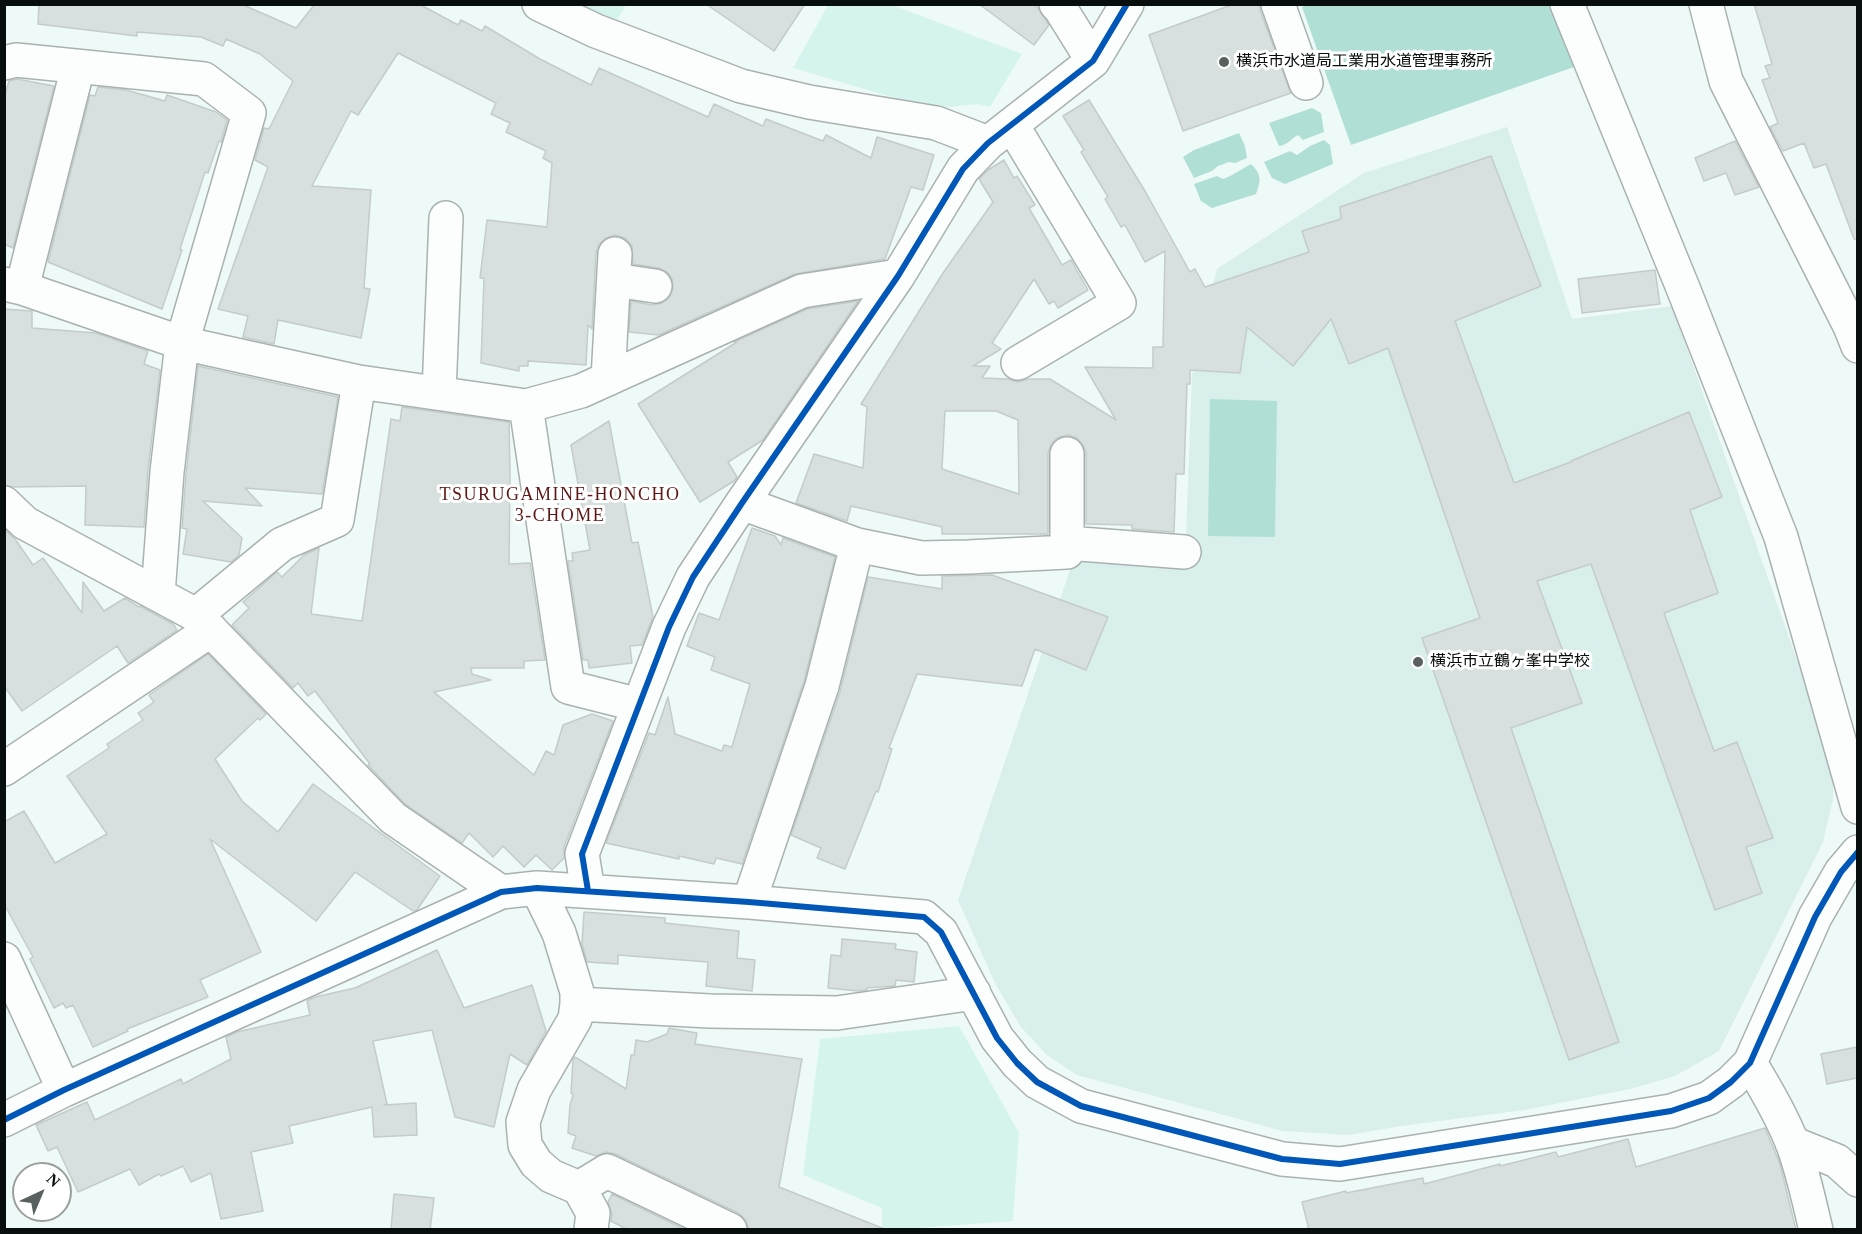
<!DOCTYPE html>
<meta charset="utf-8">
<style>
body{margin:0}
#map{position:relative;width:1862px;height:1234px;overflow:hidden;background:#eefaf7;font-family:"Times New Roman",serif}
canvas{display:block}
.frame{position:absolute;inset:0;border:6px solid #070e0d;pointer-events:none}
.north{position:absolute;left:12px;top:1162px;width:60px;height:60px;box-sizing:border-box;background:#fff;border:2px solid #9c9f9e;border-radius:50%;rotate:44deg;font-size:16px;font-weight:700;line-height:24px;text-align:center;color:#070e0d}
.north::after{content:'';display:block;margin:auto;width:21px;height:27px;background:#58615f;clip-path:polygon(50% 0,100% 100%,50% 72%,0 100%)}
</style>
<div id="map">
<canvas width="1862" height="1234"></canvas>
<div class="frame"></div>
<div class="north">N</div>
</div>
<script>
const g = document.querySelector('canvas').getContext('2d');
g.lineJoin = 'round';
function paint(path, color) {
  g.fillStyle = color;
  g.fill(path, 'evenodd');
}
function trace(path, color, width, dash) {
  g.strokeStyle = color;
  g.lineWidth = width;
  g.lineCap = dash ? 'butt' : 'round';
  g.setLineDash(dash || []);
  g.stroke(path);
}
function write(font, color, halo, rows, align = 'center') {
  g.font = font + ' "Times New Roman","Noto Sans JP",serif';
  g.lineWidth = 6;
  g.setLineDash([]);
  g.textBaseline = 'middle';
  g.strokeStyle = halo;
  g.fillStyle = color;
  for (const [text, x, y, turn = 0] of rows) {
    g.save();
    g.translate(x, y);
    g.rotate((+turn || 0) * Math.PI / 180);
    g.textAlign = isNaN(turn) ? turn : align;
    if (halo) g.strokeText(text, 0, 0);
    g.fillText(text, 0, 0);
    g.restore();
  }
}
paint(new Path2D(`
 M1507,127L1572,319L1672,306L1833,762V799L1823,842L1719,1051L1675,1076L1630,1089L1524,1110L1401,1126L1348,1135L1283,1131L1077,1075L1047,1055L1020,1026L995,983L958,900L1074,558L1185,562L1192,375L1217,269L1364,173Z`), '#d9efeb');
paint(new Path2D(`
 M578,5H626L617,20Z
 M828,5H892L1022,54L990,107L977,104L932,109L793,68Z
 M959,1026L1019,1133L1013,1221L904,1229H882V1208L803,1175L820,1039Z`), '#d6f4ee');
paint(new Path2D(`
 M1309,4L1551,5L1574,67L1351,145L1302,7Z
 M1312,108L1321,113L1324,132L1303,140L1298,135C1291,139 1287,145 1279,146L1269,123Z
 M1239,133L1245,146L1247,158L1235,163L1229,162L1218,166L1212,171L1194,178L1183,157L1194,150Z
 M1324,140L1330,145L1333,164L1285,184L1272,178L1264,162L1290,151L1297,155L1310,146Z
 M1251,164C1262,175 1261,180 1256,194L1212,208L1201,201L1194,184L1217,176L1223,179C1234,175 1241,169 1251,164Z
 M1210,399L1277,401L1275,537L1208,536Z`), '#b0dfd6');
const building = new Path2D(`
 M39,4H241L296,28L315,4H419L458,25L461,20L482,31L485,26L540,59L591,85L599,68L708,117L714,104L763,126L766,119L823,141L826,135L871,158L877,137L934,155L923,190L911,187L885,259L795,274L659,335L629,332L631,301L652,305L662,303L669,298L673,289L672,279L667,272L658,268L633,264L632,246L625,238L615,235L606,238L599,244L596,253L592,329L588,325L586,365L528,361V366H519V371L481,363L484,278H480L487,220L547,227L552,163L543,158L546,151L506,132L510,123L491,114L496,103L398,53L358,115L351,111L312,186L371,190L364,288L370,289L361,338L278,320L274,344L243,337L248,316L218,309L268,167L255,160L264,128L269,129L293,81L260,54L226,39L223,46L201,37L137,32V36L38,24Z
 M706,4H805L774,51Z
 M979,4H1033L1038,8L1049,25L1034,45Z
 M1234,4H1260V10L1291,93L1183,131L1149,35Z
 M1754,4H1857V239H1854L1826,164L1814,168L1804,143L1783,151L1770,127L1778,123L1762,80L1770,78L1765,66L1772,64Z
 M17,79L54,86L13,248L4,244V98L9,81Z
 M98,87L126,90L165,101L167,95L216,112L227,120L221,142L219,141L208,173L205,172L180,249L182,250L162,309L48,262L90,95L95,96Z
 M1089,100L1145,191L1190,272L1195,269L1205,287L1309,252L1302,231L1341,219L1340,207L1491,156L1541,286L1455,321L1514,483L1571,462V461L1689,412L1722,497L1690,510L1718,593L1664,613L1714,751L1737,742L1773,838L1746,847L1762,893L1715,910L1591,564L1537,581L1582,703L1511,728L1619,1042L1569,1060L1422,638L1480,618L1388,348L1349,364L1331,319L1293,366L1247,327L1240,373L1190,370V384H1187L1184,474H1176L1174,532L1132,529V525L1086,524V453L1083,445L1077,438L1068,435L1057,438L1051,445L1048,453V534H942V527L851,506L847,521L796,503L814,454L863,468L867,407L861,404L943,273L993,202L979,179L988,170L1004,160L1014,178L1017,176L1035,205L1029,208L1062,265L1071,260L1088,290L1058,308L1054,301L1049,304L1034,279L992,343L1001,349L973,366H990L982,378L1008,379L1018,382L1028,379H1050L1116,420L1085,367L1153,368V347H1163L1165,251L1145,262L1125,225L1121,227L1105,199L1108,197L1081,152L1084,150L1063,116ZM945,411H996L1018,420L1019,494L942,469Z
 M1735,141L1759,187L1735,195L1726,173L1704,181L1695,158Z
 M1655,270L1660,304L1582,313L1578,279Z
 M858,301L763,440L728,462L737,477L734,481L700,502L638,404L737,342H734L807,309Z
 M4,309L32,311V328L96,333L148,351L144,364L160,370L148,470L144,527L85,525L86,486L13,487L4,485Z
 M198,366L338,397L322,494L245,488L262,506L203,501L242,538L239,555L231,562L183,554L187,529L182,528L186,474Z
 M402,407L509,422L510,474L509,564L530,563L545,660L524,661V668H471L472,674L491,680L434,692L534,775L546,751L554,755L563,725L592,714L613,721L564,847V858L552,870L536,855L524,867L503,846L493,857L469,833L462,843L405,804L368,765L370,764L315,691L308,696L298,683L293,688L232,625L249,608L243,602L253,593L277,572L282,577L304,555L319,548L311,614L362,621L391,419L400,421Z
 M609,421L632,543L638,542L653,617L642,645L630,646L632,663L589,668L588,660H583L568,561H573L572,553L590,550L571,445Z
 M752,528L775,536L781,545L783,538L835,557L804,681L742,864L716,858L714,864L679,856V859L606,843L649,733L655,735L668,697L675,734L722,751L724,745L732,747L750,684L711,670L715,657L687,646L699,613L719,620Z
 M4,529L15,539L33,565L43,558L82,613L83,582L104,611L125,598L139,607L140,606L173,624L177,630L128,663L117,646L22,711L4,686Z
 M992,575L1108,617L1086,670L1035,649L1022,686L917,674L889,748L892,749L878,792L876,791L845,869L817,858L821,848L791,835L840,692L868,577L942,589V576Z
 M208,654L266,714L260,720L258,718L215,759L242,801L278,832L313,784L440,876L417,910L413,911L355,872L316,921L210,839L261,952L200,980L208,997L127,1029L128,1031L93,1047L73,1005L66,1008L63,1003L54,1008L30,959L33,957L4,904V822L24,811L55,863L107,834L67,776L109,748L107,744L143,720L138,713L154,702L149,695Z
 M584,912L665,918V923L739,931L737,958L755,960L752,991L706,986L708,962L618,955V964L587,962L582,944Z
 M842,939L896,944L895,949L917,952L914,982L896,980L895,986L867,988V990L858,991L828,988L831,955L841,956Z
 M437,950L464,1008L532,985L546,1031L527,1065L510,1054L494,1127L455,1117L432,1030L373,1041L387,1104L384,1105L416,1103L417,1135L374,1137L372,1107L289,1126L293,1143L251,1152L263,1211L221,1219L211,1173L191,1182L183,1166L161,1176L159,1174L139,1185L130,1169L78,1192L57,1147L48,1151L36,1125L87,1102L95,1120L181,1079L183,1084L231,1059L226,1037L237,1032L310,1015L307,1001L315,997L355,988Z
 M669,1028L697,1033L695,1044L802,1059L779,1187L882,1228V1230H749L746,1220L738,1213L615,1154L606,1152L596,1156L572,1148L576,1136L568,1133L570,1105L573,1095L571,1093L573,1060L575,1057L626,1089L631,1055H634L636,1040L647,1042L667,1034Z
 M1857,1047V1078L1827,1084L1821,1054Z
 M1765,1128L1780,1164L1796,1230H1309L1302,1202L1346,1191V1193L1423,1178L1424,1184L1500,1164V1166L1556,1152L1558,1157L1628,1139L1636,1167Z
 M394,1194L434,1198L430,1230H391Z
 M612,1194L686,1230H628L611,1221L612,1214L608,1202Z`);
paint(building, '#d7e0de');
trace(building, '#c3ccca', 1.5);
const minor = new Path2D(`
 M539,4L596,31L741,86L809,102L936,123L988,143
 M1056,4L1060,8L1093,61
 M1278,4L1306,83
 M1567,4L1683,288L1781,537L1858,807
 M1706,4L1726,81L1850,326L1858,346
 M4,63L16,60L204,79L249,113L182,343L167,472L158,594
 M1012,125L1119,303L1018,363
 M614,280L655,286
 M4,284L22,288L182,343L359,382L526,406L581,391L802,291L898,276
 M22,288L78,67
 M608,379L615,254
 M439,393L446,218
 M526,406L568,687L639,705
 M4,503L25,523L196,615L393,818L501,892
 M742,503L857,545L921,558L968,557L1067,552V454
 M1067,543L1184,552
 M196,615L282,544L337,520L359,382
 M4,769L211,630
 M537,888L559,933L577,992V1004L575,1019L534,1090L523,1122L525,1145L536,1163L551,1176L579,1188L593,1213L591,1230
 M588,891L582,854L669,627L693,577L742,503L898,276L963,169L988,143L1093,61L1127,4
 M749,902L822,686L857,545
 M4,959L64,1090
 M577,1004L710,1011L837,1013L974,993
 M1750,1063C1766,1089 1782,1116 1793,1145C1803,1172 1809,1201 1816,1230
 M4,1120L64,1090L501,892L537,888L749,902L924,917L941,932L997,1038L1017,1063L1037,1082L1081,1106L1282,1159L1340,1164L1671,1111L1709,1098L1731,1082L1750,1063L1815,917L1841,872L1858,852
 M1792,1143L1837,1161L1858,1180
 M579,1188L607,1171L730,1230`);
trace(minor, '#a9b2b0', 36);
trace(minor, '#fcfefe', 33);
trace(new Path2D(`
 M588,891L582,854L669,627L693,577L742,503L898,276L963,169L988,143L1093,61L1127,4
 M4,1120L64,1090L501,892L537,888L749,902L924,917L941,932L997,1038L1017,1063L1037,1082L1081,1106L1282,1159L1340,1164L1671,1111L1709,1098L1731,1082L1750,1063L1815,917L1841,872L1858,852`), '#0057b8', 6);
for (const [x, y, r, color] of [
 [1224,62,6,"#58615f"],
 [1418,662,6,"#58615f"]
]) {
  const dot = new Path2D();
  dot.arc(x, y, r, 0, 2 * Math.PI);
  g.fillStyle = color;
  g.fill(dot);
  trace(dot, '#fff', 2);
}
write('16px', '#070e0d', '#fff', [
 ["横浜市水道局工業用水道管理事務所",1236,62],
 ["横浜市立鶴ヶ峯中学校",1430,662]
], 'left');
g.letterSpacing = '1.5px';
write('18px', '#5d1816', '#fff', [
 ["TSURUGAMINE-HONCHO",560,495],
 ["3-CHOME",560,516]
]);
g.letterSpacing = '0px';
</script>
